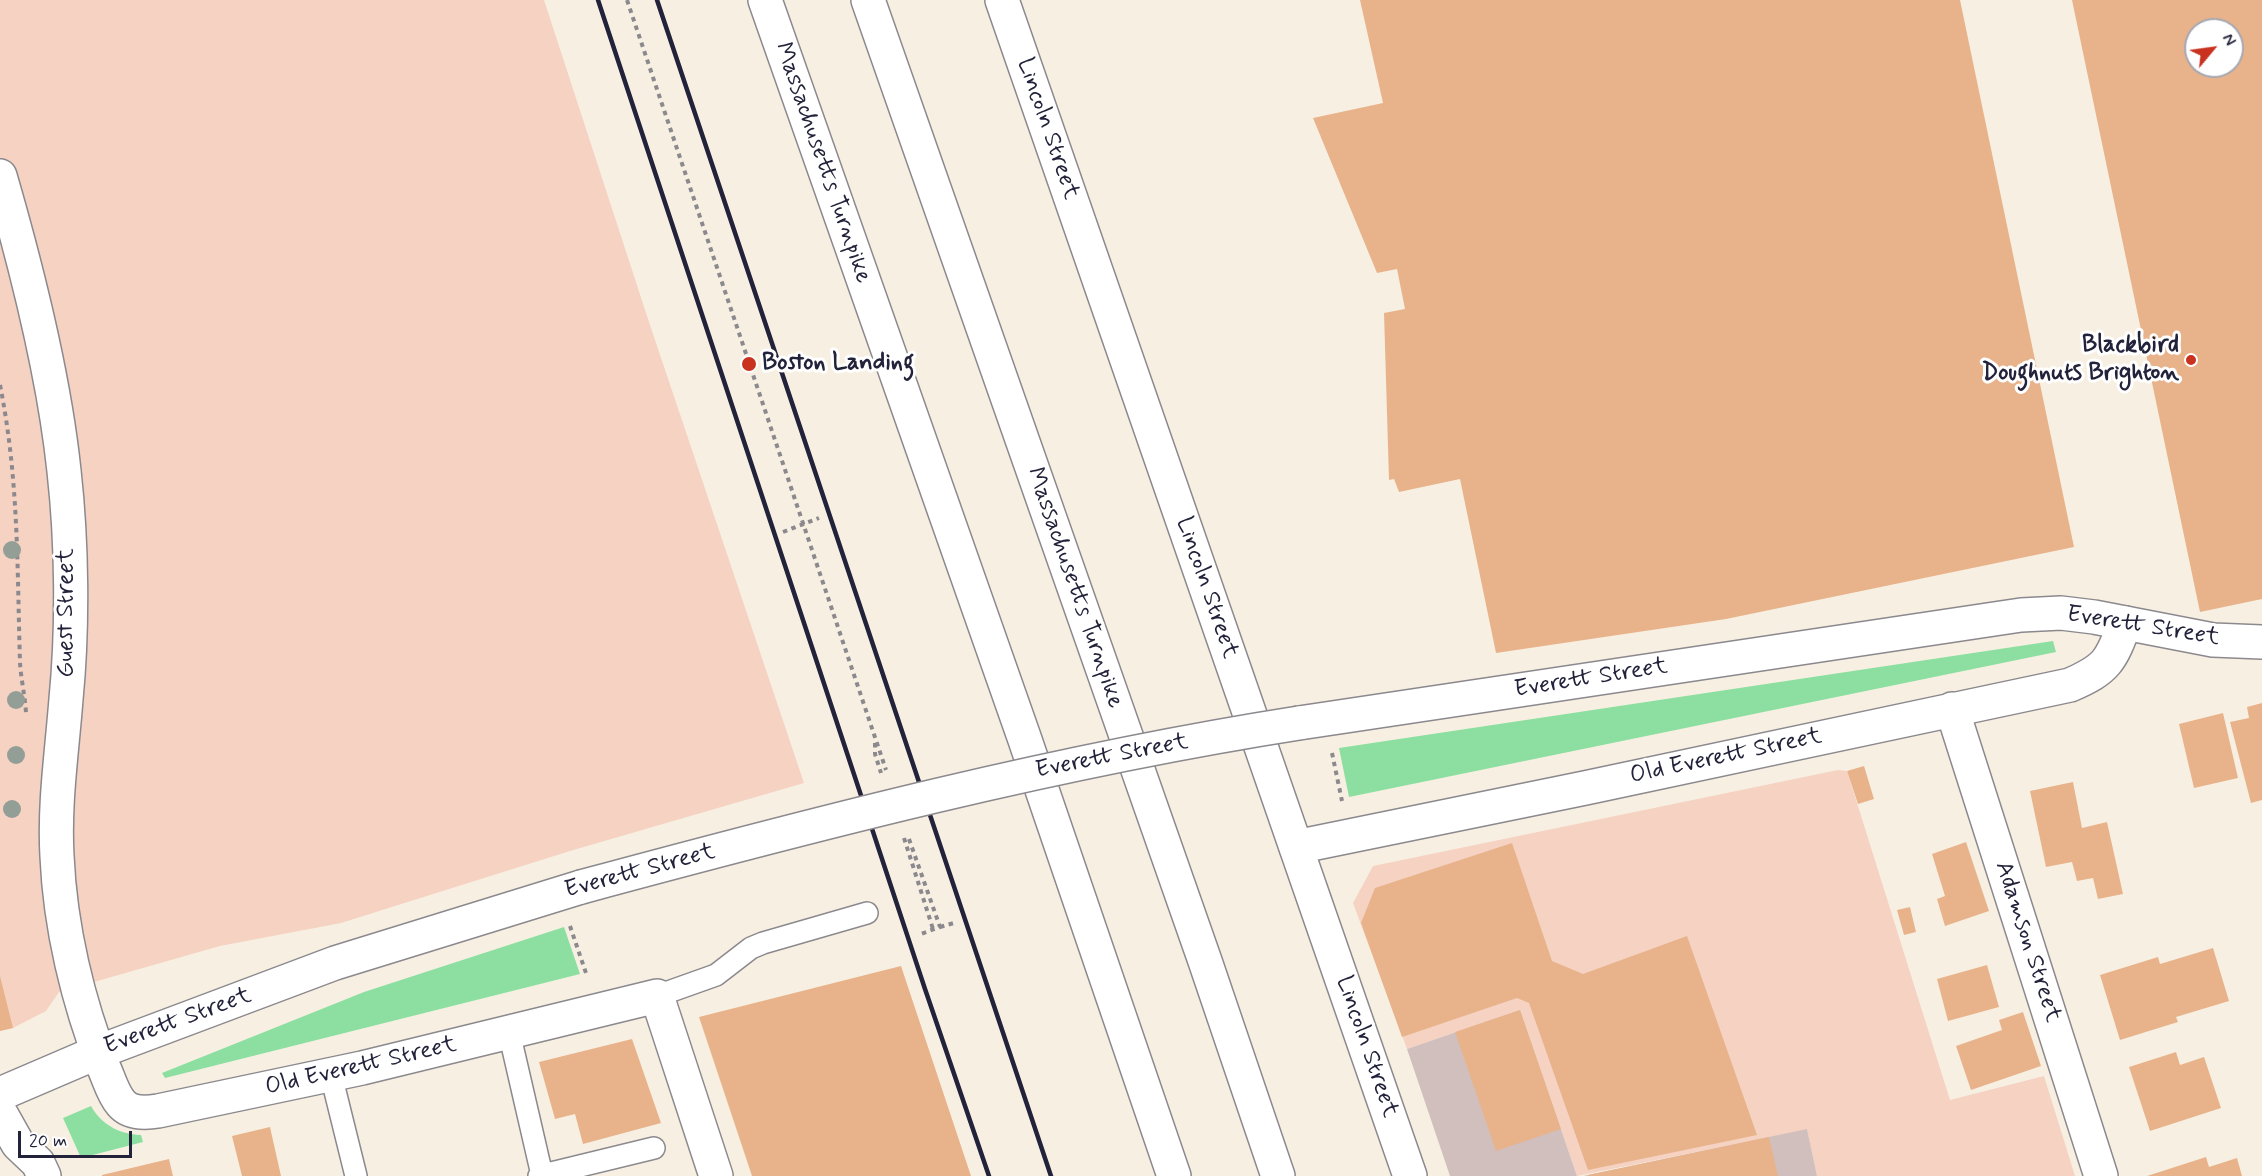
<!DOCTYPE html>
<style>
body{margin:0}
#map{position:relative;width:2262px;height:1176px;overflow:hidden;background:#f7f0e2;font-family:Mynerve,sans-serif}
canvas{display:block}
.north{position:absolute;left:2184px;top:18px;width:60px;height:60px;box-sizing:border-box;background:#fff;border:2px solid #a7a7b1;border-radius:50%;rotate:61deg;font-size:16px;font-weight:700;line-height:24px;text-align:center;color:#22223b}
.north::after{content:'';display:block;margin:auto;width:21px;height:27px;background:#c8321e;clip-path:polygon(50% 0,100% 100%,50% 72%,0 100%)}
.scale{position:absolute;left:18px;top:1131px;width:114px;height:27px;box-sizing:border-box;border:3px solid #22223b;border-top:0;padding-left:8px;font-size:18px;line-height:21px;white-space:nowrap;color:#22223b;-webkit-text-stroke:4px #fff;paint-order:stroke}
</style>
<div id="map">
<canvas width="2262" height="1176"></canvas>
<div class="north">N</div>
<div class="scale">20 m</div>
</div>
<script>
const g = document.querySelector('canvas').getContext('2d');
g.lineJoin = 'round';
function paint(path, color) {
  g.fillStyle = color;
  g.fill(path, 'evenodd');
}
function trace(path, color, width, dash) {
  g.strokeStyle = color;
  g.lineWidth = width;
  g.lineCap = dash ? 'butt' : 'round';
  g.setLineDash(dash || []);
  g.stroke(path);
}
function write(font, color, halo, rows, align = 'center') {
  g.font = font + ' Mynerve,sans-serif';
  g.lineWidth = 6;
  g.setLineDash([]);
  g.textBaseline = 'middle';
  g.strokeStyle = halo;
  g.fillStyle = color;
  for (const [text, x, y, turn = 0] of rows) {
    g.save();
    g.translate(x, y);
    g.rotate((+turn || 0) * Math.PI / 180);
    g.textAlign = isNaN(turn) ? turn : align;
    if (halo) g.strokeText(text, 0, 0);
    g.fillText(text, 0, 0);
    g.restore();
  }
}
paint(new Path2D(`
 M0,0H544L649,322L804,783L570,851L341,923L220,946L59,992L46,1011L13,1028L0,1031Z
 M1838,770L1847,771L1950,1100L2044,1076L2075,1176H1817L1807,1130L1577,1176L1520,1010L1407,1049L1353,903L1373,866Z`), '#f5d2c2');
paint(new Path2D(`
 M1520,1010L1577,1176H1450L1407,1049Z
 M1807,1129L1817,1176H1583L1769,1137Z`), '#d1bfbd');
paint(new Path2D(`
 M2053,641L2056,652L1349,797L1339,748Z
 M564,927L580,974L165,1078L162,1073L364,992Z
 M91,1106C102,1125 119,1134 141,1135L143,1142L81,1158L63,1118Z`), '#8cdfa0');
paint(new Path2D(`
 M1360,0H1960L2074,547L1726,619L1496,653L1460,479L1399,492L1394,479L1389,480L1384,313L1405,309L1397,269L1377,273L1313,118L1383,103Z
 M2072,0H2262V599L2200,612ZM2196,30H2232V66H2196Z
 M2262,703V800L2251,803L2230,722L2249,718L2247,707Z
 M2223,713L2238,778L2194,788L2179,724Z
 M1864,766L1874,799L1858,804L1847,771Z
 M2073,782L2082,828L2107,822L2123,894L2098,899L2093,878L2077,881L2072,862L2046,867L2030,791Z
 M1966,842L1989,911L1945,926L1937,899L1945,896L1932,854Z
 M1512,843L1552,961L1583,974L1687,936L1757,1135L1588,1170L1529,1003L1517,998L1402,1037L1361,923L1375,888Z
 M1910,907L1916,932L1904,935L1897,910Z
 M2213,948L2229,1001L2176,1017L2178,1022L2120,1040L2100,975L2158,957L2160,964Z
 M1987,965L1999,1007L1948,1021L1937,979Z
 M901,966L971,1176H752L699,1017Z
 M0,976L13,1028L0,1031Z
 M1520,1010L1561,1129L1496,1151L1455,1032Z
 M2023,1012L2041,1066L1971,1090L1956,1046L2002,1030L1999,1020Z
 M632,1039L661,1123L583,1144L575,1114L555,1119L539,1062Z
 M2176,1052L2180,1065L2204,1057L2221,1108L2150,1131L2129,1067Z
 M270,1127L281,1176H242L232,1136Z
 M1769,1137L1778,1176H1588V1175Z
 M2206,1157L2209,1167L2237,1158L2242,1176H2147Z
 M169,1159L173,1176H102V1175Z`), '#e8b38b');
const lane = new Path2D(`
 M657,996L716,975L751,948L763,943L867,913
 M509,1032L542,1175
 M331,1075L356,1176
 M539,1176L654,1148`);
const street = new Path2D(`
 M1952,709L2101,1176
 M1296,847L1585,788L2070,685C2107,669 2111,661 2125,623
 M0,1112L18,1144L38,1163L44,1176`);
const secondary = new Path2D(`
 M1002,0L1410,1176
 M0,176C27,269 54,375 64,471C72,542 73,628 66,699C62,752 54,803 57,856C60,927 78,1002 104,1068C109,1079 113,1094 121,1103C130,1114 146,1113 158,1111L362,1068L657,996L716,1176
 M1299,723L2021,615L2061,613L2094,617L2213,640L2262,642
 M0,1094L98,1052L335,963L581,887`);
const highway = new Path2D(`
 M765,0L1024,737L1174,1176
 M868,0L1205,961L1278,1176`);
trace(lane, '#8c898e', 24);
trace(street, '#8c898e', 36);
trace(secondary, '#8c898e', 36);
trace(highway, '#8c898e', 36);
trace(new Path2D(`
 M627,0L886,770
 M0,385C19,480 17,567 20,663C21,679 25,696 26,713
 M783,532L819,518
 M875,743V754L881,773
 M1332,753L1342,801
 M904,838L933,929
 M909,839L940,927L918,935
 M570,926L587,976
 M940,927L954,923`), '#8c898e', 4, [4.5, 4.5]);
trace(lane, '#fff', 21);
trace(street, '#fff', 33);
trace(secondary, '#fff', 33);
trace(highway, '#fff', 33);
trace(new Path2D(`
 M598,0L925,989L989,1176
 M657,0L1051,1176`), '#22223b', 4.5);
const secondaryBridge = new Path2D(`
 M581,887C818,823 1056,761 1299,723`);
trace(secondaryBridge, '#8c898e', 36, []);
trace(secondaryBridge, '#fff', 33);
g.fillStyle = '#939e97';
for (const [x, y] of [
 [12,550],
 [16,700],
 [16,755],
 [12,809]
]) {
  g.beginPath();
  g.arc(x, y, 9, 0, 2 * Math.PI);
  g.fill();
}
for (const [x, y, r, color] of [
 [2191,360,6,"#c8321e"],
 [749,364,8,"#c8321e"]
]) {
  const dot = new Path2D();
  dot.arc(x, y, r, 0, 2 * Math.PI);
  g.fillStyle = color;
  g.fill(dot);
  trace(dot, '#fff', 2);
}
write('24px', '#22223b', '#fff', [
 ["Lincoln Street",1047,129,71],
 ["Massachusetts Turnpike",822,163,71],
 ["Massachusetts Turnpike",1074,588,71],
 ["Lincoln Street",1206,588,71],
 ["Guest Street",67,613,-90],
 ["Everett Street",2143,627,9],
 ["Everett Street",1591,679,-9],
 ["Everett Street",1112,757,-11],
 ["Old Everett Street",1726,757,-12],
 ["Everett Street",640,872,-15],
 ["Adamson Street",2027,942,72],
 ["Everett Street",178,1022,-20],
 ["Lincoln Street",1366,1047,71],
 ["Old Everett Street",361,1067,-13]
]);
write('bold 24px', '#22223b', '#fff', [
 ["Blackbird",2179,346],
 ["Doughnuts Brighton",2179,374],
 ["Boston Landing",762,364,"left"]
], 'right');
</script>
